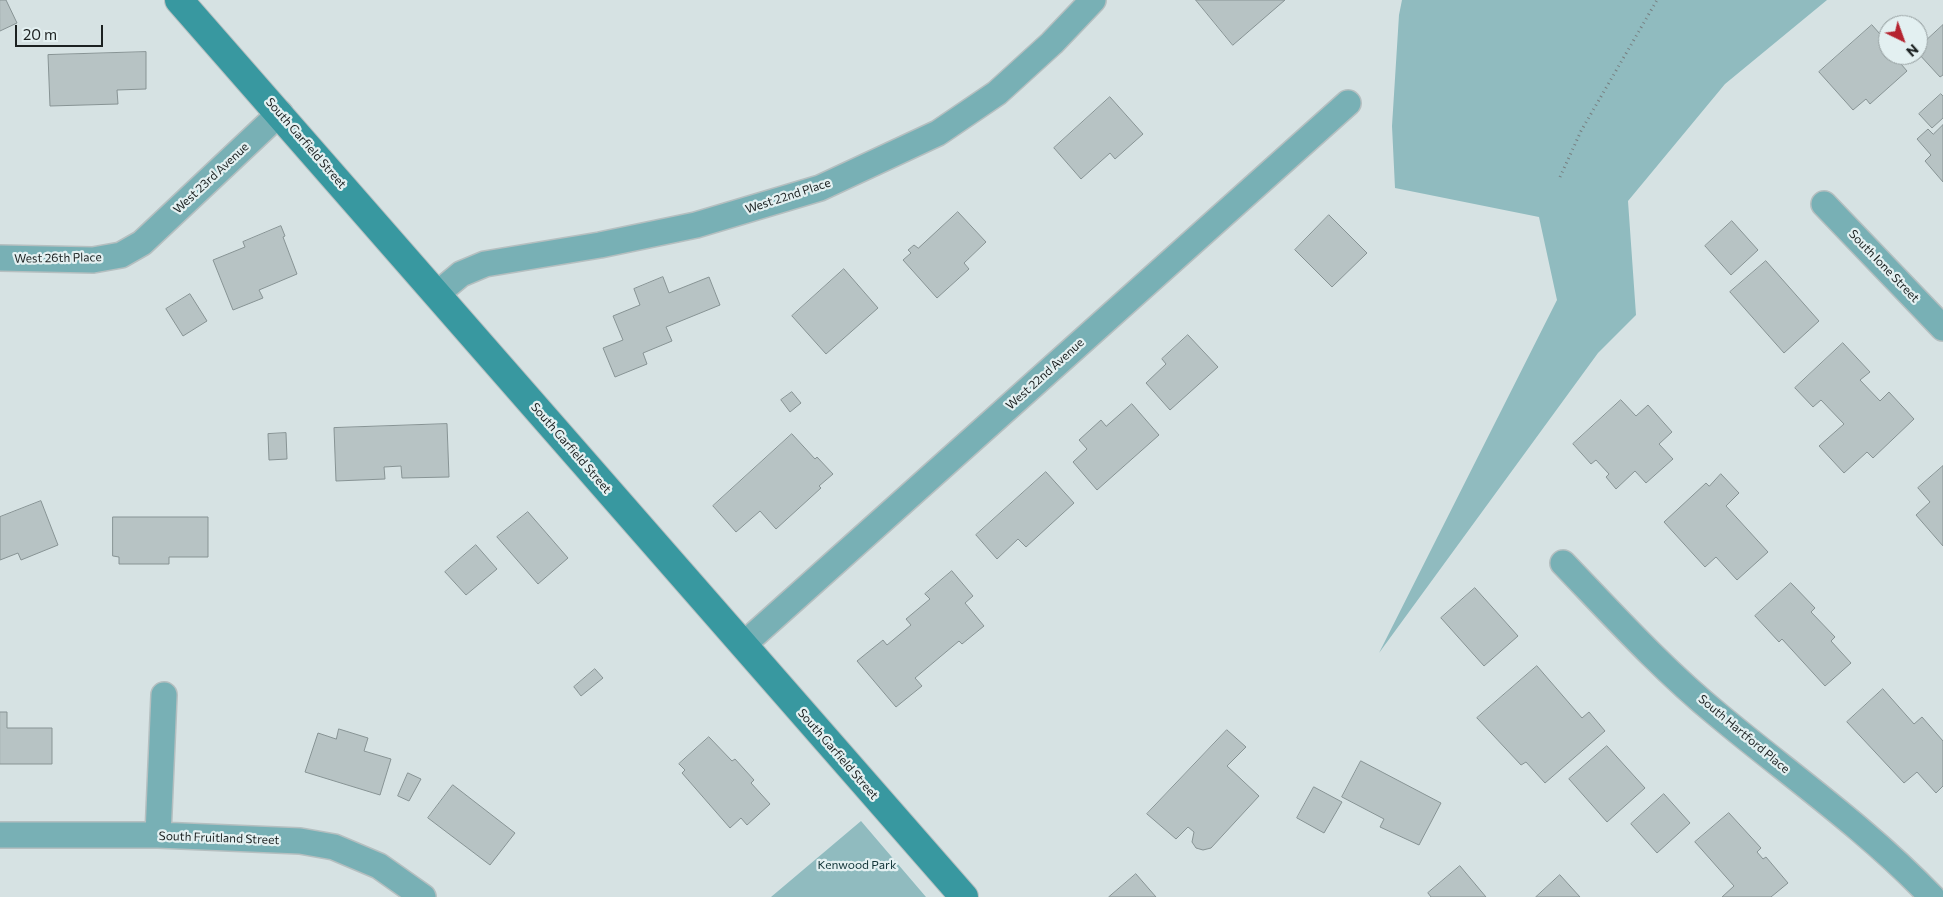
<!DOCTYPE html>
<style>
body{margin:0}
#map{position:relative;width:1943px;height:897px;overflow:hidden;background:#d6e2e3;font-family:Commissioner,sans-serif}
canvas{display:block}
.north{position:absolute;left:1878px;top:15px;width:50px;height:50px;box-sizing:border-box;background:#e3f0f1;border:1px solid #939d9e;border-radius:50%;rotate:138deg;font-size:14px;font-weight:700;line-height:20px;text-align:center;color:#1c2121}
.north::after{content:'';display:block;margin:auto;width:18px;height:22px;background:#b52430;clip-path:polygon(50% 0,100% 100%,50% 72%,0 100%)}
.scale{position:absolute;left:15px;top:25px;width:88px;height:22px;box-sizing:border-box;border:2px solid #1c2121;border-top:0;padding-left:6px;font-size:15px;line-height:18px;white-space:nowrap;color:#1c2121;-webkit-text-stroke:4px #e3f0f1;paint-order:stroke}
</style>
<div id="map">
<canvas width="1943" height="897"></canvas>
<div class="north">N</div>
<div class="scale">20 m</div>
</div>
<script>
const g = document.querySelector('canvas').getContext('2d');
g.lineJoin = 'round';
function paint(path, color) {
  g.fillStyle = color;
  g.fill(path, 'evenodd');
}
function trace(path, color, width, dash) {
  g.strokeStyle = color;
  g.lineWidth = width;
  g.lineCap = dash ? 'butt' : 'round';
  g.setLineDash(dash || []);
  g.stroke(path);
}
function write(font, color, halo, rows, align = 'center') {
  g.font = font + ' Commissioner,sans-serif';
  g.lineWidth = 4.5;
  g.setLineDash([]);
  g.textBaseline = 'middle';
  g.strokeStyle = halo;
  g.fillStyle = color;
  for (const [text, x, y, turn = 0] of rows) {
    g.save();
    g.translate(x, y);
    g.rotate((+turn || 0) * Math.PI / 180);
    g.textAlign = isNaN(turn) ? turn : align;
    if (halo) g.strokeText(text, 0, 0);
    g.fillText(text, 0, 0);
    g.restore();
  }
}
paint(new Path2D(`
 M1402,0H1827L1725,84L1628,201L1636,315L1598,353L1379,653L1557,300L1539,217L1395,188L1392,126L1399,15Z
 M861,821L926,897H771Z`), '#90bbbf');
const building = new Path2D(`
 M0,0H6L17,23L0,31Z
 M1196,0H1285L1233,45Z
 M1872,25L1888,43V55H1899L1904,61L1901,64L1907,71L1870,104L1866,99L1853,110L1819,72Z
 M1943,25V75L1940,77L1918,53V48Z
 M146,52V89L117,90L118,104L50,106L48,55Z
 M1941,94L1943,96V118L1932,128L1919,114Z
 M1110,97L1143,134L1115,159L1110,153L1081,179L1054,148Z
 M1943,125V182L1925,161L1931,155L1917,139L1928,129L1933,134Z
 M958,212L986,242L964,263L969,269L937,298L903,260L911,253L908,250L914,245L918,248Z
 M1329,215L1367,253L1332,287L1295,250Z
 M1732,221L1758,250L1731,275L1705,246Z
 M281,226L285,236L283,237L297,274L259,290L263,298L233,310L213,260L245,247L243,242Z
 M1766,261L1819,321L1784,353L1730,292Z
 M844,269L878,308L826,354L792,316Z
 M663,277L669,293L709,277L720,305L666,327L672,341L643,353L647,364L615,377L603,348L623,340L613,316L640,305L634,289Z
 M190,294L207,321L183,336L166,309Z
 M1188,335L1218,367L1170,410L1146,383L1166,364L1162,359Z
 M1843,343L1870,372L1860,380L1880,401L1889,392L1914,419L1873,458L1867,452L1844,473L1819,446L1844,424L1821,400L1813,407L1795,388Z
 M792,392L801,403L790,412L781,400Z
 M1621,400L1636,416L1648,405L1672,432L1659,444L1673,459L1646,483L1635,471L1616,489L1606,477L1609,474L1596,460L1591,464L1573,444Z
 M1132,404L1159,435L1097,490L1073,462L1087,449L1079,440L1101,420L1106,426Z
 M447,424L449,477L402,478L401,466L384,467L385,479L336,481L334,428Z
 M286,433L287,459L269,460L268,434Z
 M792,434L815,459L817,457L833,474L819,486L821,488L776,529L760,511L736,532L713,506Z
 M1943,466V546L1916,515L1930,502L1918,488Z
 M1046,472L1074,503L1026,547L1018,539L997,559L976,535Z
 M1721,474L1739,493L1726,506L1768,552L1737,580L1716,557L1705,567L1664,522L1706,483L1709,486Z
 M41,501L58,545L21,560L18,553L0,560V517Z
 M528,512L568,558L538,584L497,537Z
 M113,517H208V557H169V564H119V557L113,556Z
 M476,545L497,569L466,595L445,572Z
 M952,571L973,596L965,603L984,626L962,644L959,641L915,678L922,686L896,707L857,661L883,640L887,645L911,625L906,619L930,599L925,594Z
 M1791,583L1815,608L1811,612L1835,637L1831,641L1851,663L1825,686L1782,639L1779,642L1755,616Z
 M1475,588L1518,636L1484,666L1441,618Z
 M1537,666L1582,718L1589,712L1605,731L1545,783L1526,762L1521,765L1477,718Z
 M595,669L603,678L581,696L574,687Z
 M1883,689L1914,724L1922,717L1943,741V786L1936,793L1917,772L1904,783L1847,722Z
 M0,712H7V728H52V764H0Z
 M339,729L368,738L364,751L391,759L380,795L305,772L318,733L336,739Z
 M1227,730L1246,747L1227,766L1259,796L1211,848L1203,850L1196,848L1192,842L1194,832L1188,827L1176,839L1147,814Z
 M709,737L732,761L735,759L754,780L751,783L770,804L747,825L741,818L730,828L682,773L685,770L679,764Z
 M1607,746L1645,788L1607,822L1569,779Z
 M1361,761L1441,803L1419,845L1380,827L1384,819L1342,797Z
 M408,773L421,779L409,801L398,796Z
 M453,785L515,833L490,865L428,818Z
 M1314,787L1342,802L1324,833L1297,818Z
 M1664,794L1690,823L1657,853L1631,824Z
 M1729,813L1761,848L1757,852L1763,859L1766,857L1788,883L1771,897H1722L1734,886L1695,842Z
 M1460,866L1486,897H1431L1428,893Z
 M1136,874L1156,897H1109Z
 M1560,875L1580,897H1536Z`);
paint(building, '#b7c3c4');
trace(building, '#879394', 1);
const street = new Path2D(`
 M1824,204L1943,328
 M0,258L93,260L121,255L142,243L280,113
 M437,294L461,274L485,264L600,245L696,225L820,188L938,133L997,93L1052,43L1093,0
 M1563,563C1613,615 1662,669 1718,715C1790,775 1867,829 1932,897
 M743,645L1348,103
 M0,835H158L300,841L334,847L379,866L423,897
 M158,835L164,695`);
const secondary = new Path2D(`
 M179,0L964,897`);
trace(street, '#b5bfc0', 28);
trace(secondary, '#b5bfc0', 30);
trace(new Path2D(`
 M1560,177L1581,131L1657,0`), '#777f80', 3, [1, 4]);
trace(street, '#78b0b5', 25);
trace(secondary, '#3898a0', 28);
write('12px', '#1c2121', '#e3f0f1', [
 ["South Garfield Street",306,143,49],
 ["West 23rd Avenue",211,178,-43],
 ["West 22nd Place",788,196,-18],
 ["West 26th Place",58,258,-1],
 ["South Ione Street",1884,266,46],
 ["West 22nd Avenue",1045,374,-42],
 ["South Garfield Street",571,448,49],
 ["South Hartford Place",1744,734,40],
 ["South Garfield Street",838,754,49],
 ["South Fruitland Street",219,838,2]
]);
write('12px', '#103336', '#e3f0f1', [
 ["Kenwood Park",857,865]
]);
</script>
